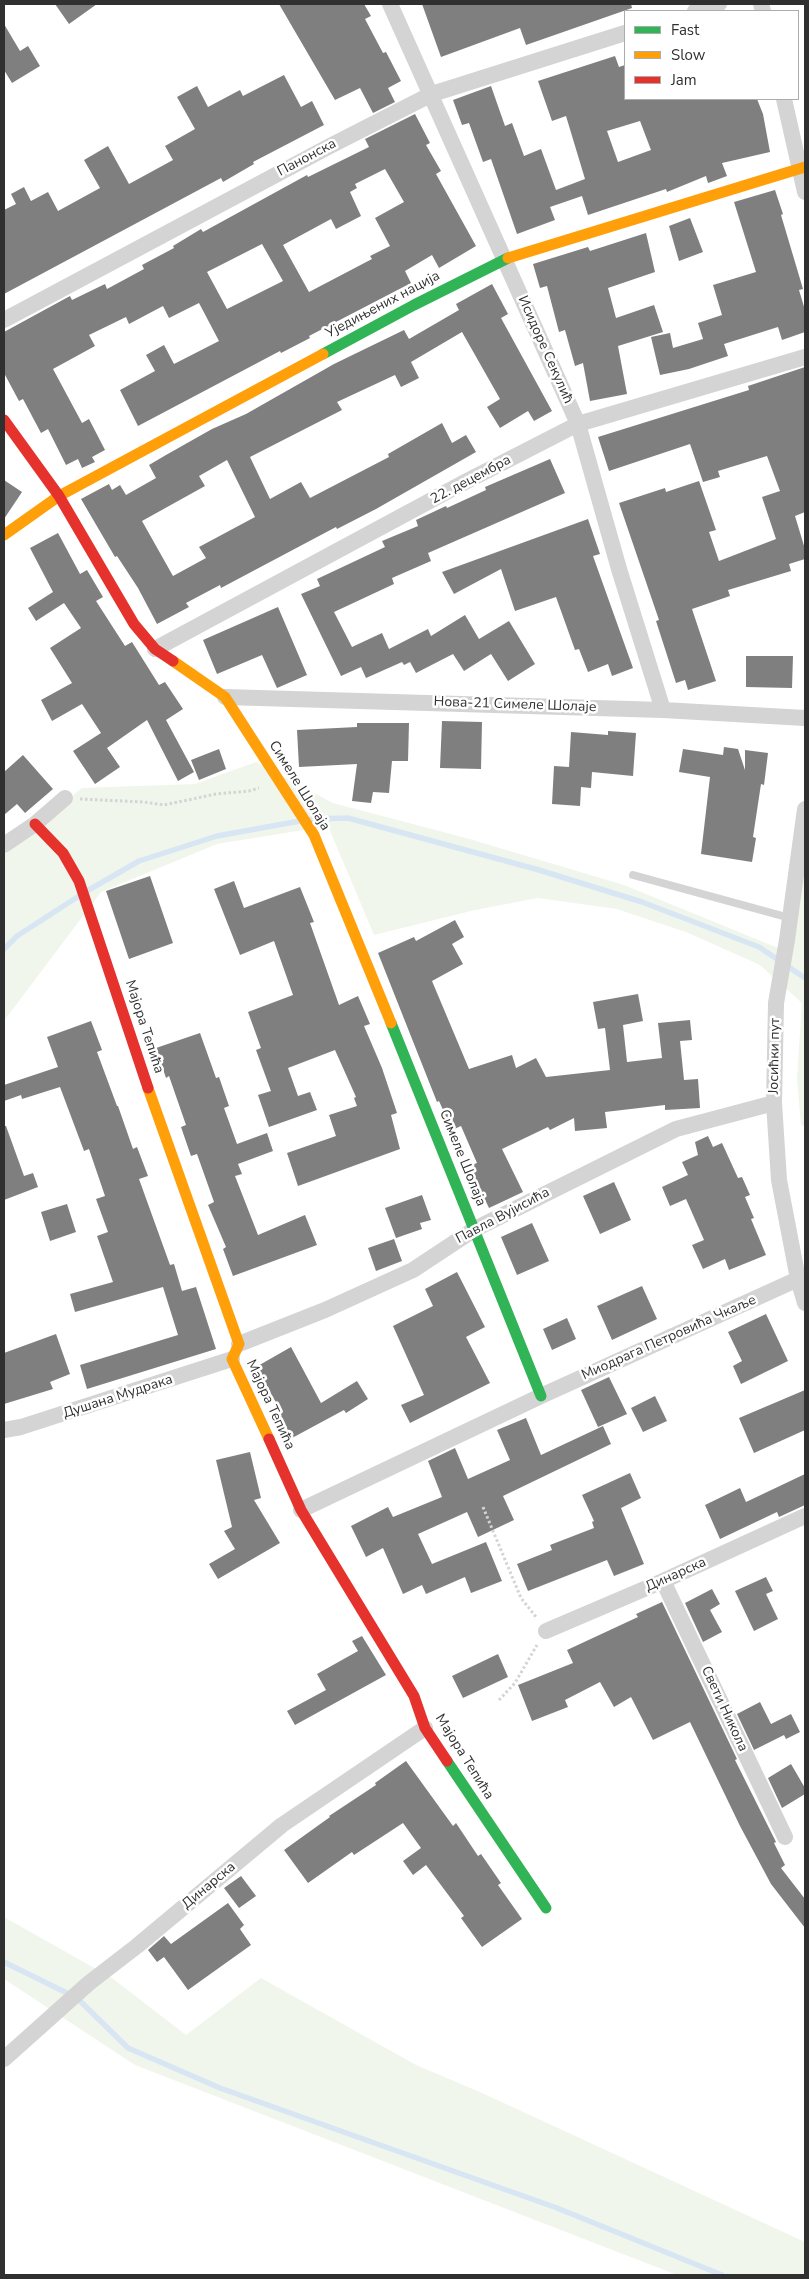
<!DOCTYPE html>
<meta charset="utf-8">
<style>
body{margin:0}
#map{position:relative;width:809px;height:2279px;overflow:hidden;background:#fff;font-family:"Nunito Sans",sans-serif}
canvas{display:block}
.frame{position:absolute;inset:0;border:5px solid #303030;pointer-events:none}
.legend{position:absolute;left:624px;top:10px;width:175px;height:90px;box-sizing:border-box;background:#fff;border:1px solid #acacac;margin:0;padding:6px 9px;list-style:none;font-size:15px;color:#303030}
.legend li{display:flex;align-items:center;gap:10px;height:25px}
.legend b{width:25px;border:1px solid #acacac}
</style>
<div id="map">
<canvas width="809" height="2279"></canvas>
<div class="frame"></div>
<ul class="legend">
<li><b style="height:6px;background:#30b455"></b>Fast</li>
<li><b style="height:6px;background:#ff9f0a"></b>Slow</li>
<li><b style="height:6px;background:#e5322d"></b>Jam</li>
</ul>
</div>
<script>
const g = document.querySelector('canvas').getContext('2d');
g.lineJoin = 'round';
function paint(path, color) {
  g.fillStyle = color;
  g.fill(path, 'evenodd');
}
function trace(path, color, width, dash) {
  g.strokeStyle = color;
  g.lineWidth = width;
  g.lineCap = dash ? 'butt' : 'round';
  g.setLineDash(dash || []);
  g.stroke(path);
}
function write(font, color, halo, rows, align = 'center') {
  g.font = font + ' "Nunito Sans",sans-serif';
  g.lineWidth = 5;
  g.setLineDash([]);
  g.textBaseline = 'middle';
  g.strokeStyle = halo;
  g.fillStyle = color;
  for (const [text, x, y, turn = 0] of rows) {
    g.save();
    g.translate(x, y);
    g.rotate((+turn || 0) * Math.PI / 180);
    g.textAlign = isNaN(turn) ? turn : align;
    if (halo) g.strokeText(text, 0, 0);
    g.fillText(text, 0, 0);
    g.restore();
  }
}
paint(new Path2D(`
 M256,762L333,803L466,838L624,885L783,950L795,867L805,873V1125L801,1126L797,1078L802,1003L760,965L686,932L617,909L538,898L475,910L374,935L328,826L217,844L101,892L4,1021V853L82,788L195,784Z
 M4,1917L112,1978L186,2035L261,1978L416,2065L480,2092L805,2242V2275H677L135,2065L4,1979Z`), '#f1f6ec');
trace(new Path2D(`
 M311,819L348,818L539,870L642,902L759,947L805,978
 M87,891L139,861L217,836L300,821
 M4,949L17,936L79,896
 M4,1962L77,1998L128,2048L220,2088L557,2208L722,2275`), '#d8e6f4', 5.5);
paint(new Path2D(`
 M55,4H97L69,24Z
 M279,4H364L371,16L365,19L383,53L386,52L401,81L388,88L395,102L373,113L360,88L335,100Z
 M422,4H631L632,8L526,45L520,28L441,57Z
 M4,24L20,51L28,46L40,66L12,83L4,70Z
 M615,56L619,67L625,65V99H757L763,114L770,152L722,163L727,176L711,182L708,183L706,176L667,192L666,189L588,215L582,196L550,207L555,220L517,234L491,159L483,162L469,123L462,125L453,100L491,86L505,126L512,123L524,156L541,149L556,190L585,179L566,116L552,121L538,81ZM640,121L651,150L618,162L607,131Z
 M284,75L301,107L312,101L324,125L253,162L254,164L223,182L221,178L4,294V210L16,204L11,194L24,187L31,201L48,192L58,211L100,188L84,160L108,146L129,184L173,160L165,146L195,129L177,97L197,86L208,107L240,90L243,96Z
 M415,114L430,143L426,145L441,171L436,174L476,246L439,268L432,255L405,271L411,283L309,336L310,338L281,353L280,351L138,426L120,390L155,371L146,355L164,345L174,364L219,341L199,303L169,318L163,306L129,324L126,317L89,335L95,346L53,369L82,423L89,419L105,450L92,457L95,462L82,468L78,459L66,465L48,429L41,433L23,399L19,401L4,373V332L70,296L72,300L105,284L107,289L144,269L142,265L174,248L173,246L201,229L203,232L307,175L308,177L369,147L365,139ZM385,169L404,202L375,218L390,246L370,256L372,259L309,292L283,245L331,219L336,229L361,216L350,192L357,188L355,184ZM262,244L283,281L227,309L207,272Z
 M775,190L783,214L781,215L803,289L799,290L805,310V332L782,340L778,327L724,344L728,356L689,369L660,375L651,337L670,333L673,348L703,339L698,323L722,315L713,285L756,272L734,202Z
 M690,218L703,252L679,261L669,226Z
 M646,233L655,272L608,288L616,318L654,305L663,332L618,346L627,394L590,401L583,363L575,366L565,330L559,332L547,286L540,288L533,264L588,247L590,251Z
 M492,284L508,314L501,318L552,411L534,421L528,411L500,428L487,407L500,399L462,332L411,362L419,378L401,387L395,375L337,402L342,410L250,457L270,499L301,482L310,498L389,457L388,454L442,423L452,443L466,435L476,452L376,509L337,529L336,527L221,588L220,585L186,603L189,607L157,624L138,588L117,556L115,557L81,499L109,484L112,490L120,485L126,495L156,478L149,465L166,455L212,429L246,414L334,364L404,330L409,339L459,310L456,304ZM227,460L255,517L199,547L206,558L173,576L142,521L205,486L199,476Z
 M805,367V512L795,516L805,549V559L789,564L791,571L728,590L730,596L692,609L716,681L688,690L685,680L676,683L656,621L659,620L619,503L665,488L666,492L699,481L716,530L709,532L719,561L776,539L762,497L780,491L767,456L718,471L720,477L703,482L690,444L609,471L598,437L749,390L748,386Z
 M550,459L565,493L428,553L431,561L392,578L394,584L334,612L352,647L382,633L389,649L428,629L431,636L465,615L479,639L509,621L535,664L508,681L491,654L464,671L453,654L416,673L410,662L404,665L402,662L366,678L361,667L341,676L301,594L320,586L317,579L385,547L382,541L418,526L416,520L446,506L447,508L486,490L485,487Z
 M4,480L22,492L4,519Z
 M588,519L600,554L593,556L633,668L612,676L608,664L588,672L579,649L575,650L556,597L515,611L501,569L454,594L442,572Z
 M58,533L80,574L87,570L103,597L96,601L125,646L132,642L159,685L165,682L183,709L166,720L194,772L178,781L147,720L107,748L120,767L95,784L73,751L101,733L82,704L52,721L41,700L72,683L50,648L81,628L64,603L36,621L28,608L53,592L30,548Z
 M278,607L307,675L277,688L262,655L217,674L203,640Z
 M746,656H793L792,688L746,687Z
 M442,721L482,722L481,769L440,768Z
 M357,723H409L408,761H392L389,793L373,792L371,803L352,801L357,764L299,767L297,730L357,727Z
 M608,731L636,733L633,776L592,772L591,788L581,787L580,806L552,804L554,766L569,767L571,732L608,735Z
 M724,747L738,749L745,770V750L768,753L764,785L761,784L753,837L756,838L752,862L701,854L710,777L679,772L683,749L723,755Z
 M219,749L226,769L199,780L191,760Z
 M23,755L53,789L25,813L17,804L4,815V772Z
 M150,876L173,943L129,959L106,891Z
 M234,881L244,908L300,887L314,922L310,923L339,1005L358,996L370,1024L364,1026L382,1068L397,1113L391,1115L400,1149L298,1186L287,1153L336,1136L329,1115L357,1106L354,1098L356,1097L335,1050L288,1068L298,1096L310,1092L317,1110L269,1127L258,1095L271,1091L256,1050L261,1048L248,1012L293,995L274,941L240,955L214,889Z
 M455,920L464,937L452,944L463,964L432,981L469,1069L512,1055L516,1068L536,1058L546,1077L610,1070L605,1028L598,1029L593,1002L638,994L643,1021L623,1025L627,1062L662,1058L658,1023L690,1020L692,1040L680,1041L684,1080L698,1079L700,1108L665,1110V1105L605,1112L607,1128L575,1131L574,1118L550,1130L548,1127L502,1149L523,1192L489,1208L469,1166L477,1163L461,1126L452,1130L439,1101L437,1102L378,953L414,937L416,941Z
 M91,1021L102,1050L97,1052L117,1106H118L133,1149L137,1147L148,1176L139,1179L170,1265L174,1264L182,1291L196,1287L216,1349L87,1389L80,1365L178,1335L163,1287L75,1312L70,1294L113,1282L97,1236L108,1232L96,1199L105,1196L89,1149L84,1151L60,1087L22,1099L21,1095L4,1101V1085L58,1067L47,1037Z
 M200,1033L216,1078L219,1077L229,1106L224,1108L237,1144L267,1133L273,1151L238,1164L242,1174L235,1176L258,1235L305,1215L317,1245L233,1276L223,1249L226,1247L208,1205L214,1202L197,1154L191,1156L181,1127L186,1125L169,1076L166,1078L156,1048Z
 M4,1126H6L24,1176L33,1173L38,1187L4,1200Z
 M708,1136L713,1147L722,1143L738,1178L742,1177L750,1195L745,1197L754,1218L751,1219L766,1255L729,1270L725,1259L703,1269L692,1245L704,1240L686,1199L670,1206L662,1187L688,1175L682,1162L698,1155L695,1142Z
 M614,1182L631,1220L600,1234L583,1196Z
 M422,1195L431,1220L420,1223L422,1229L396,1238L385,1208Z
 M67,1204L76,1232L50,1241L41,1212Z
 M532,1223L549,1261L517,1275L501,1237Z
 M394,1239L402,1261L376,1271L368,1248Z
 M457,1272L485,1327L466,1337L490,1383L410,1423L401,1405L424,1395L393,1326L433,1306L425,1289Z
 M642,1286L657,1319L612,1340L597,1306Z
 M766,1314L788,1361L741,1384L733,1366L742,1361L728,1332Z
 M567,1318L576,1339L552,1350L543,1329Z
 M56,1334L70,1374L50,1382L53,1389L4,1404V1353Z
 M291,1347L321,1403L357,1381L368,1399L346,1413L344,1410L292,1438L275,1407L278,1406L256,1367Z
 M609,1377L627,1414L598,1427L581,1390Z
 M805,1390V1430L754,1453L739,1418Z
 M655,1396L667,1421L643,1432L631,1408Z
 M526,1418L541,1455L603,1426L611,1444L503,1496L514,1520L478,1537L467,1512L418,1534L432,1564L486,1542L502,1581L471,1593L465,1577L426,1594L422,1585L403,1594L383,1548L366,1557L351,1526L388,1507L393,1517L442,1497L428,1461L455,1448L468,1479L510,1460L497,1430Z
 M250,1452L261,1498L254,1500L280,1543L218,1579L209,1564L235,1549L224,1531L232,1527L216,1460Z
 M630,1473L641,1498L621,1508L644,1564L614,1576L607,1560L528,1591L517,1564L552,1550L550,1545L594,1528L592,1522L594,1521L582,1495Z
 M805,1474V1505L779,1517L777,1512L720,1539L705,1505L740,1488L746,1502Z
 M766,1577L773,1591L766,1594L778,1619L754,1631L735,1591Z
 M712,1589L720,1604L710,1610L722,1632L703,1642L685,1603Z
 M662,1602L737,1759L735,1760L776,1842L774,1843L785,1865L781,1868L805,1899V1928L771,1884L740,1826L690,1722L653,1740L631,1697L614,1707L600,1682L565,1700L568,1707L532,1721L518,1685L573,1663L567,1650L638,1617L636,1614Z
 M362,1636L386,1675L295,1725L287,1711L326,1690L317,1674L358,1651L352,1641Z
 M498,1654L508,1677L463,1698L452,1676Z
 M760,1702L771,1724L791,1714L800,1732L786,1739L784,1735L754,1750L737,1714Z
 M406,1761L453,1826L456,1823L478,1856L481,1854L501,1883L498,1885L522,1919L482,1947L461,1918L464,1916L426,1865L413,1875L403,1861L421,1848L403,1823L354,1855L352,1852L308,1883L284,1850L330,1817L329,1816L376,1785L375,1783Z
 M791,1764L805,1788V1794L782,1808L768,1778Z
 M241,1876L256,1896L239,1908L224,1888Z
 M228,1903L244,1925L240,1929L251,1945L188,1990L164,1957L157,1962L148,1950L164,1936L171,1944Z`), '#7f7f7f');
trace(new Path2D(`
 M80,799L144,802L164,805L216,794L249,791L259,788
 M483,1507L521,1598L536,1617
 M499,1700L515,1683L537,1645`), '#d4d4d4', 3, [2.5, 2.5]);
trace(new Path2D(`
 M633,875L790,918`), '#d4d4d4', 8);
trace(new Path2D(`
 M390,4L578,424L619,569L663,710
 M761,4L763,11
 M695,11L719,4
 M784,99L805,192
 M4,320L330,146L432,94L625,33
 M155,649L465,482L578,424L805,357
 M225,697L663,710L805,718
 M805,809L787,940L776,1003L774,1103L779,1180L798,1279L805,1303
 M4,845L35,824L65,798
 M239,1344L325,1310L413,1270L475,1229L676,1129L774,1103
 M4,1430L21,1427L232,1359
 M301,1510L541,1396L798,1279
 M663,1581L785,1837
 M546,1631L663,1581L805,1516
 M4,2059L89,1983L137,1946L282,1825L425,1728`), '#d4d4d4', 16);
trace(new Path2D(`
 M323,354L414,305L508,258
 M391,1023L541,1396
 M447,1761L546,1908`), '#30b455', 11);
trace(new Path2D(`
 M508,258L805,167
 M4,535L59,496L323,354
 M173,661L225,697L314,835L391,1023
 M148,1088L239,1344L232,1359L269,1439`), '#ff9f0a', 11);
trace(new Path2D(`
 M4,420L59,496L134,624L155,649L173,661
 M35,824L63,853L79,881L148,1088
 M269,1439L301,1510L414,1696L425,1728L447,1761`), '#e5322d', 11);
write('14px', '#303030', '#fff', [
 ["Панонска",307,158,-28],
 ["Уједињених нација",383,305,-28],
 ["Исидоре Секулић",545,350,66],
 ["22. децембра",471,480,-28],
 ["Нова-21 Симеле Шолаје",515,705,2],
 ["Симеле Шолаја",299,786,58],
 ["Мајора Тепића",144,1027,72],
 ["Јосићки пут",775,1056,-89],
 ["Симеле Шолаја",462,1158,68],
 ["Павла Вујисића",503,1216,-28],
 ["Миодрага Петровића Чкаље",669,1338,-24],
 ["Душана Мудрака",118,1397,-18],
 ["Мајора Тепића",270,1405,65],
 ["Динарска",676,1575,-24],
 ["Свети Никола",724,1709,65],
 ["Мајора Тепића",464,1757,58],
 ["Динарска",209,1886,-40]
]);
</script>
